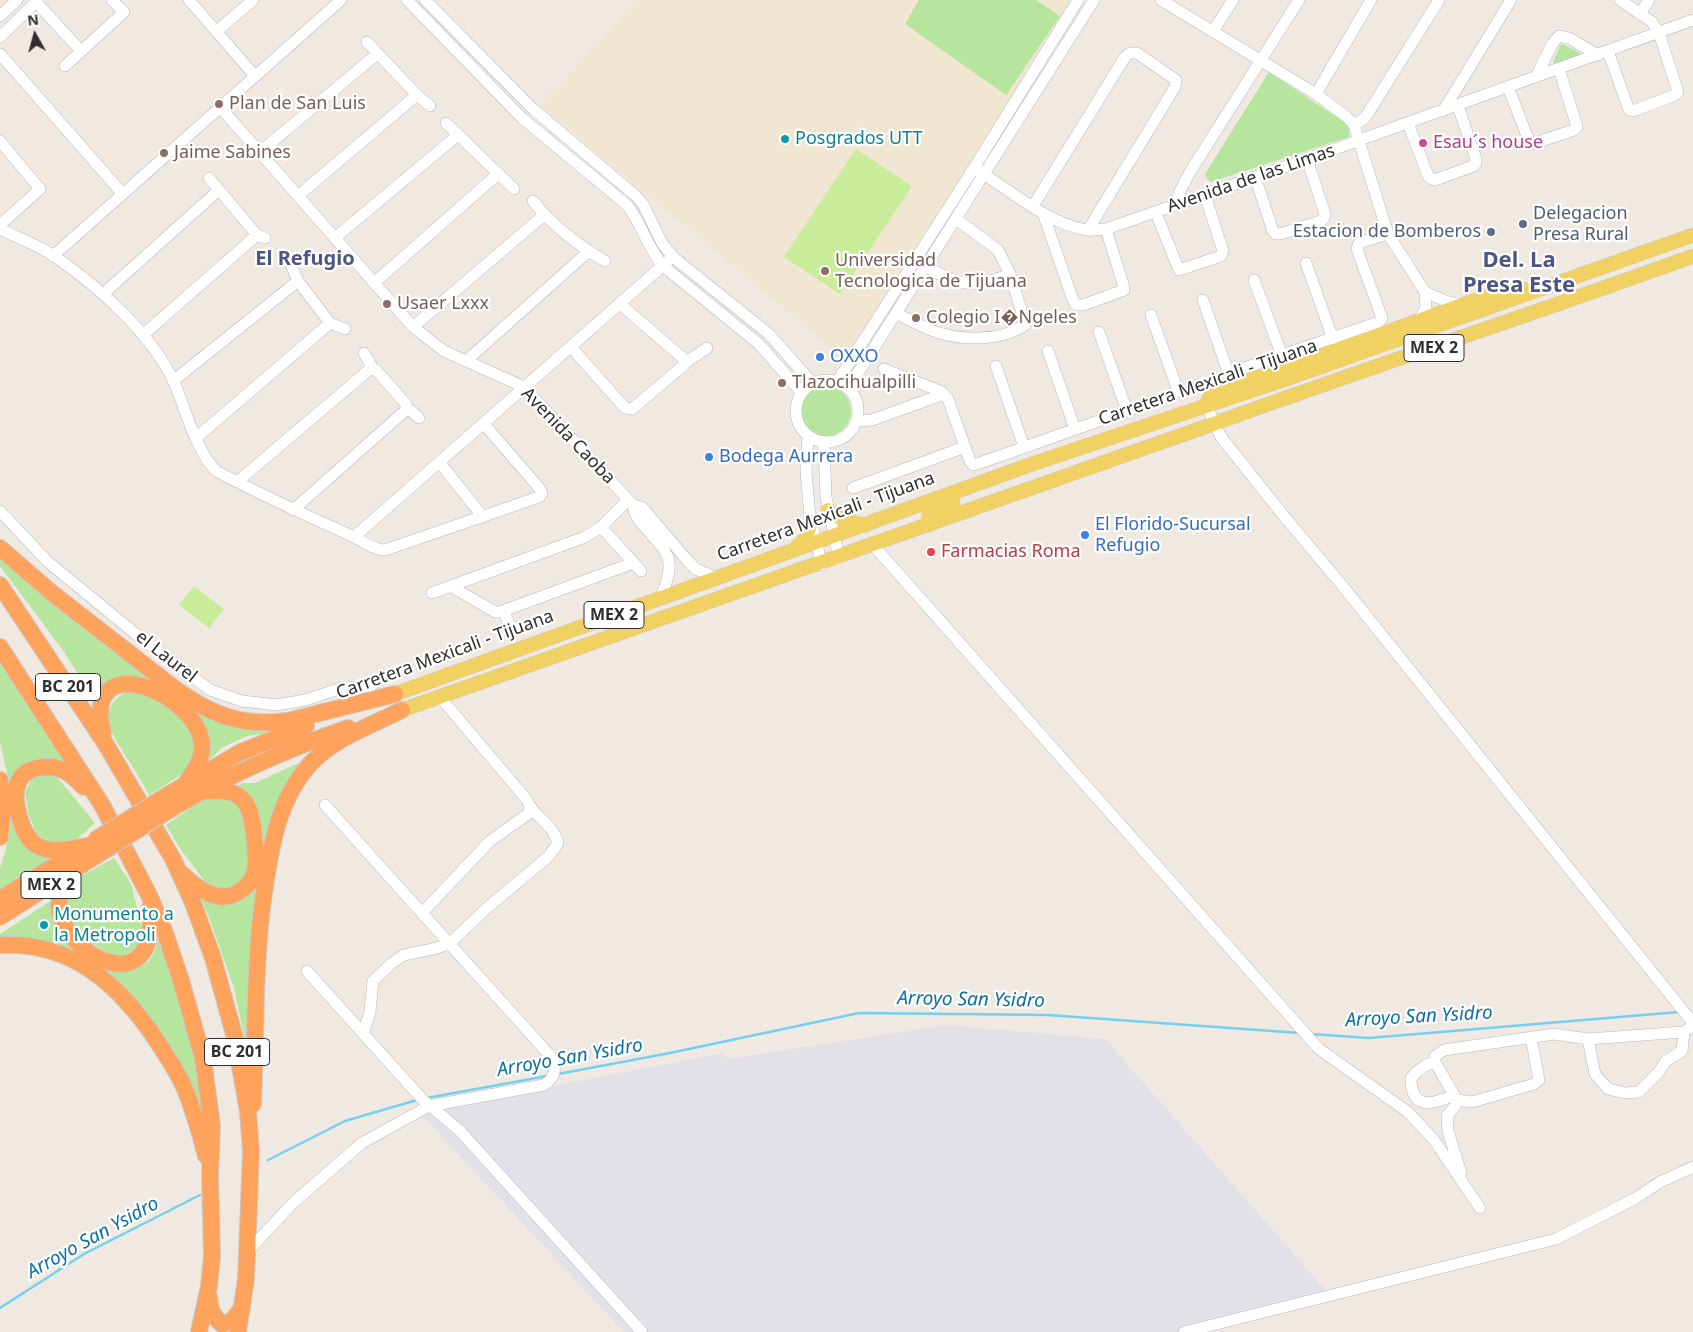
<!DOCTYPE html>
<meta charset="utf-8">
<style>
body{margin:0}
#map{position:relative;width:1693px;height:1332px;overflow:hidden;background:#efe9e1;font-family:"Noto Sans",sans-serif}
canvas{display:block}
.north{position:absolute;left:10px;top:10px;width:50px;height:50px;-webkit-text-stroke:4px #fff;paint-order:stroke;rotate:353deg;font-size:14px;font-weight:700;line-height:20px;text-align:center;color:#2e2e2e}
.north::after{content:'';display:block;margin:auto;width:18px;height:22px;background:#2e2e2e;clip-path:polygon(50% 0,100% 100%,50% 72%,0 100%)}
</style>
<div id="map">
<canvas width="1693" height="1332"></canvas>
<div class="north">N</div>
</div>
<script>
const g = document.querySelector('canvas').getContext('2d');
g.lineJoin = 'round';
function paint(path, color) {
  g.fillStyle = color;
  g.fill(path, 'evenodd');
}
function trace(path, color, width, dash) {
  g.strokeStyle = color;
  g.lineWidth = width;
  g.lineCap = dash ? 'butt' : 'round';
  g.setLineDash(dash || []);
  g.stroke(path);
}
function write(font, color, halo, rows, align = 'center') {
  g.font = font + ' "Noto Sans",sans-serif';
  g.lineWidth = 4.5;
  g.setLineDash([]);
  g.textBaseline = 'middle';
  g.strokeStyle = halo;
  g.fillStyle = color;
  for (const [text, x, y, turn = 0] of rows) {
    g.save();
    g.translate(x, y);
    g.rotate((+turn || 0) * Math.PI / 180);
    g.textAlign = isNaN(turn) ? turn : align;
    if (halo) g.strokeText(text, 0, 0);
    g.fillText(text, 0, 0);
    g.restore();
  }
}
paint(new Path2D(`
 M946,1025L1105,1039L1335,1301L1196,1332H624L419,1112L723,1053L729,1059Z`), '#e3e1e8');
paint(new Path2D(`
 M637,0H1081L845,360L566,127L536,110Z`), '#f0e6d1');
paint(new Path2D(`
 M919,0H1036L1060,16L1006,95L905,24Z
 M1563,44L1580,53L1579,56L1556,64L1553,62L1560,45Z
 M1269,72L1344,122L1349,128V137L1211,182L1207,179L1205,174Z
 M801 411a25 25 0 1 1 50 0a25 25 0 1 1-50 0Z
 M0,560L188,703L272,730L263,734L247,736L221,748L213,757L209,760L211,748L210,740L199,718L142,681L94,703L88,689L62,649L0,566Z
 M0,660L67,766L24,772L21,829L55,857L0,890V868L6,849L11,802L9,782L0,742Z
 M126,692L144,693L177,712L195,739L194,761L184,773L149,795C143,783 136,772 129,761C114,736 92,712 126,692Z
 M320,753L275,821L250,1065L234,988L209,917L200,897C221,911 251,904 261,879C267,862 265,815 252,801C247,796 240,792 234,787L243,783H255Z
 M47,774L57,777L95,823L75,841L63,843H49L36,833L28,813L25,791L32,779Z
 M203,799H225L234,800L240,806L250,845L247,879L223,891L208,885L181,850L166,825Z
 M114,858L131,884L142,927L141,940L135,950L116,958L87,940L71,926L66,904L78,878Z
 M55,898V920L124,971C148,967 155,959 159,935C177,996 200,1056 204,1120L98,970L0,943V934Z`), '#b6e59e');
paint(new Path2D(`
 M856,149L912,186L840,294L784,257Z
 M194,586L224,609L209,628L179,605Z`), '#c9ec9a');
trace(new Path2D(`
 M1311,1034L1369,1038L1679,1012
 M558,1074L670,1053L859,1013L1048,1015L1300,1033
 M427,1098L547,1076
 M268,1160L345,1121L417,1100
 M0,1308L84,1254L200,1195`), '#75cff0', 2.5);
const minor = new Path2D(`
 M189,0L255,76
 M407,0L522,118L627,205C642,224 647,247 663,266L759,344L802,393
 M425,0L533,109L636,196L643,204L662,243L673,257L769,334L813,384
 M1161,0L1316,94L1347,117L1354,125L1388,234L1425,292L1426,307L1419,320
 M36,2L81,51
 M1640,14L1649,0
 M0,16L17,0
 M217,31L253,0
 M1213,31L1233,0
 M0,37L38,0
 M367,42L417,95L430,106
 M1608,51L1629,110L1633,111L1675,95L1678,92L1659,33L1652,22L1620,0
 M0,54L122,193
 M65,66L124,12L112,0
 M1536,77L1552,44L1559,36L1569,38L1598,55
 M1508,87L1529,141L1532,144L1574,130L1577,127L1576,123L1559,69
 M1316,94L1371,0
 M220,107L413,327L444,351L524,387L633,505
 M1443,111L1511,0
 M446,123L514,189
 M1408,123L1428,176L1432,179L1435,180L1473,166L1476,163V159L1458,106
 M1354,125L1365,118L1439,0
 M0,141L40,189L0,225
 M261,151L377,54
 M974,168C1008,188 1047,224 1087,230C1093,231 1100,229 1106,229L1307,159L1693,20
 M1255,177L1273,231L1276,234H1280L1321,221L1324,218L1325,214L1307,159
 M209,178L257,235L265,238
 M299,195L417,95
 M533,201C552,225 579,246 605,261
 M1177,204L1179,193L1190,172L1299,0
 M1033,206L1125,57L1130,53H1137L1176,80L1175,87L1088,230
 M1043,213L1073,300L1076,305H1083L1124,290L1123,284L1106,229
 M1156,213L1179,270L1221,256L1223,251L1205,195
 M0,229C18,238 38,245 54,256C99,287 151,333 174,382C187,412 194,447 216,471C260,494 305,515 350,535C362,540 372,550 385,550L539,497L542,493L540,489L484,424
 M336,237L458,135
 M53,256L341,0
 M1306,263L1333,339
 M291,265L298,281L330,323L345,329
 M926,266C958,286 974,289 1010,274
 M1254,280L1282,356
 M374,283L498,174
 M1425,292L1448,302L1462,305
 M103,294L219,190
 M1203,300L1227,369L1230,373L1379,322L1382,318L1357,249L1358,245L1361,242L1388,234
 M620,304L684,359L685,363
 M896,313C908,319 919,325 931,330C958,341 1000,342 1025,325L1024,319L1010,274L998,250L956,219
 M413,327L544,215
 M1099,332L1127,411
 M144,334L257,235
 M571,347L625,408L632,409L684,365L685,363L707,348
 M1048,351L1075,429
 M364,353L373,369
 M466,361L588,252
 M996,366L1024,447
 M884,369L940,391L948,399L970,461L973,465L977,464L1172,395L1176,392L1177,388L1151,315
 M796 411a31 31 0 1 1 62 0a31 31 0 1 1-62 0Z
 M173,381L298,281
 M837,382L974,168L1078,0
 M848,389L1094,0
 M1207,405L1214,423L1221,437L1283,515L1341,584L1693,1023
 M407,407L419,418
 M856,421L872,420L944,394
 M808,436L806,472L810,517L822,565
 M196,438L330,323
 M824,442L826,497L839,558
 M440,463L483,517
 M237,482L370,369L376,370L406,404V410L293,510
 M853,488L965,447
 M633,505L642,507L687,560L696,569L717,578
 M633,505C634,514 637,518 643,525C669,555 677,557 661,597
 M0,511L48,562L137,635L210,690L242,701L277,705L305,700L342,688L371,686
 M601,527L641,571
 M354,537L668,261
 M874,546L1319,1049L1408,1112L1434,1140L1480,1208
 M452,587L495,612H500L633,563
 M432,593L585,537L601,527L628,500
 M504,611L510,627
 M422,913L490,841L528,814L530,807
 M307,971L422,1099L460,1131L642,1332
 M363,1034L370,1012L373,981L392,963L404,955L433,949L449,944L488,907L549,856L558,843C553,823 533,817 527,800L440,697
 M1588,1039L1595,1074L1608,1089L1625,1093L1639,1092L1658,1073L1666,1061L1682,1051L1684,1032
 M1435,1062C1425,1064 1418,1070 1411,1078C1411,1110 1432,1105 1454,1095
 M1457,1100L1472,1102L1534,1084L1539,1080L1531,1037
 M1461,1173L1448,1131L1447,1116L1455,1106L1457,1100L1435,1062V1056L1444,1050L1554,1034L1588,1039L1684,1032L1693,1025
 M248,1251L294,1202L362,1143L429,1106L544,1085C555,1077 556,1072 553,1059L325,805
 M1184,1332L1556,1239L1636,1198L1660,1182L1693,1167`);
const major = new Path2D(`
 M1207,403C1211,387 1239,383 1252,379C1334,353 1415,321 1496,293L1515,289L1528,290
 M828,510L845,521L866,525
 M929,525V514L932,511L953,502
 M796,548L805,539L811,522
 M395,694L1035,463L1283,380L1693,235
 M402,710C673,617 943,521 1213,424C1372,366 1534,314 1693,256`);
const highway = new Path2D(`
 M0,548L52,593L174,688C211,715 242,727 288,721L395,694
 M0,585L105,743L173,859L193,903L213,958L235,1038L248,1112L251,1151L246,1279L238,1332
 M0,647L102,805L150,897L165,933L180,977L203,1058L212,1126L210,1176L212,1256L209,1286L199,1332
 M103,733C81,643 202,695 202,747C202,760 194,772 187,782
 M0,780L3,805L0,837
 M84,787C77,780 69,772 60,769C53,766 45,767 37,768C10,774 14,802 21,822C24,831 28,841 38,846C53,854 71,849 87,846
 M166,796L241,752L306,726
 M174,807C229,775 287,749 348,728
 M72,872C66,882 59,891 59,903C57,953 160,1008 150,907
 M182,874C197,888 219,906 240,891C246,887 252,881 254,874C258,861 255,841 253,827C251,818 250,806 242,799C233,789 218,791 206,791
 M0,899L79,851
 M0,917L102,852
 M0,945C71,942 117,982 155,1038C165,1054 177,1070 184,1087C194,1110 200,1133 206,1156
 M253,1104C256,1033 254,963 264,893C271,846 278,799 311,763C335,738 372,725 402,710
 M209,1296C210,1309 212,1316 222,1324L232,1321L242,1308`);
trace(minor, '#b4b7c1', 12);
trace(major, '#c9c9c9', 15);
trace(highway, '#c9c9c9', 18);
trace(minor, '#fff', 11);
trace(major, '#f2d163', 14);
trace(highway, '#ffa35c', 16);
const highwayBridge = new Path2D(`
 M95,840L166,796
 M102,852L174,807`);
trace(highwayBridge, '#c9c9c9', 18, []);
trace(highwayBridge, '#ffa35c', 16);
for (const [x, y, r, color] of [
 [219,104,5,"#8d6e63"],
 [785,139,5,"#0f9aa8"],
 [1423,143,5,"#d1479c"],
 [164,153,5,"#8d6e63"],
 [1523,224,5,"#5c6f8a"],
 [1491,232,5,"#5c6f8a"],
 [825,271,5,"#8d6e63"],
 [387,304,5,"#8d6e63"],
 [916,318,5,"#8d6e63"],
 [820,357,5,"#3f7fe0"],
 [782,383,5,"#8d6e63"],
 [709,457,5,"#3f7fe0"],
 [1085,535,5,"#3f7fe0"],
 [931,552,5,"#e0444e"],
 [44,925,5,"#0f9aa8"]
]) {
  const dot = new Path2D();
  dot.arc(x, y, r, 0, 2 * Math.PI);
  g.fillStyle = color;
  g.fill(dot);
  trace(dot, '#fff', 2);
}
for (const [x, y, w] of [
 [1434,348,60],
 [614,615,60],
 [68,687,65],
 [51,885,60],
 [237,1052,65]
]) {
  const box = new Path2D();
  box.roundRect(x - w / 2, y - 13.5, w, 27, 4);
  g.fillStyle = '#fff';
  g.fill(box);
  trace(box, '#2e2e2e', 1);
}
write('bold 16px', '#2e2e2e', null, [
 ["MEX 2",1434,348],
 ["MEX 2",614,615],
 ["BC 201",68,687],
 ["MEX 2",51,885],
 ["BC 201",237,1052]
]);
write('18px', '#785e54', '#fff', [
 ["Plan de San Luis",229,104],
 ["Jaime Sabines",174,153],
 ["Universidad",835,261],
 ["Tecnologica de Tijuana",835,282],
 ["Usaer Lxxx",397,304],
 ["Colegio I�Ngeles",926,318],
 ["Tlazocihualpilli",792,383]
], 'left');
write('18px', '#0d838f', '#fff', [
 ["Posgrados UTT",795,139],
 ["Monumento a",54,915],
 ["la Metropoli",54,936]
], 'left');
write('18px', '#b23c85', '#fff', [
 ["Esau´s house",1433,143]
], 'left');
write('18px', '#2e2e2e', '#fff', [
 ["Avenida de las Limas",1251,179,-19],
 ["Carretera Mexicali - Tijuana",1208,383,-19],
 ["Avenida Caoba",568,436,46],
 ["Carretera Mexicali - Tijuana",826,517,-20],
 ["Carretera Mexicali - Tijuana",445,655,-20],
 ["el Laurel",166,657,38]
]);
write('18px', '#4e5e75', '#fff', [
 ["Delegacion",1533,214],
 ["Presa Rural",1533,235],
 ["Estacion de Bomberos",1481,232,"right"]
], 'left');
write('18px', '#366cbe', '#fff', [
 ["OXXO",830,357],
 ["Bodega Aurrera",719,457],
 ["El Florido-Sucursal",1095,525],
 ["Refugio",1095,546]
], 'left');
write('18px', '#be3a42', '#fff', [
 ["Farmacias Roma",941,552]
], 'left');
write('italic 19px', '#0d6fa3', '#fff', [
 ["Arroyo San Ysidro",971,1000,1],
 ["Arroyo San Ysidro",1419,1017,-3],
 ["Arroyo San Ysidro",570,1058,-10],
 ["Arroyo San Ysidro",93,1238,-29]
]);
write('bold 20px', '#4d5680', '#fff', [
 ["El Refugio",305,259]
]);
write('bold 22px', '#4d5680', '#fff', [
 ["Del. La",1519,261],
 ["Presa Este",1519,286]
]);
</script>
